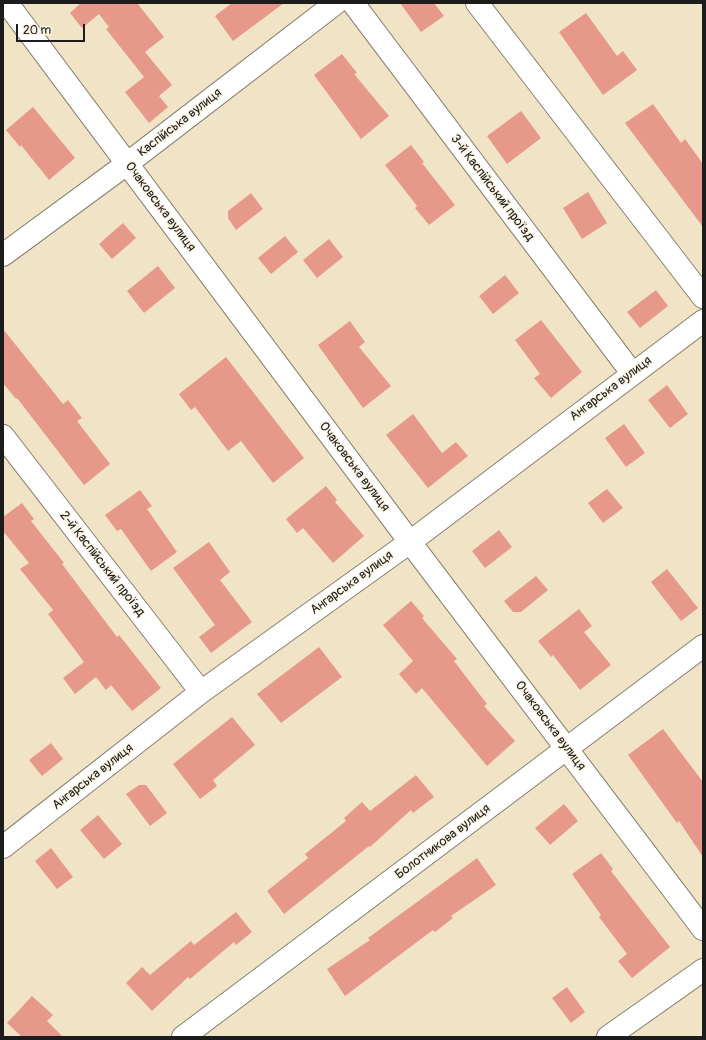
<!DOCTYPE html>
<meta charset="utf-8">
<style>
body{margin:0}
#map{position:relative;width:706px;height:1040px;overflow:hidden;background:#f1e3c6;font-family:Pangolin,sans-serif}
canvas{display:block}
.frame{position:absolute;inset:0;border:4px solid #1c1c1c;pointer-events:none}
.scale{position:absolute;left:16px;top:24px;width:69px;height:18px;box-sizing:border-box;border:2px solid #1c1c1c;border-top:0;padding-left:5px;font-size:12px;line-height:14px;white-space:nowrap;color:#1c1c1c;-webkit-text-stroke:3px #fcf5e5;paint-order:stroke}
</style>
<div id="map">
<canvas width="706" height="1040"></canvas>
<div class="frame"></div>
<div class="scale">20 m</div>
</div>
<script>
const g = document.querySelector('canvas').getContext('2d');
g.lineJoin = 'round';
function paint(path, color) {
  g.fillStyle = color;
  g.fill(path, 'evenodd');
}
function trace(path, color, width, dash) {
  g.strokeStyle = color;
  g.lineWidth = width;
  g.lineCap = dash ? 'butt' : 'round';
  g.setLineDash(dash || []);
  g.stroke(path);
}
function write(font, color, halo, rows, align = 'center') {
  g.font = font + ' Pangolin,sans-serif';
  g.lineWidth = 3;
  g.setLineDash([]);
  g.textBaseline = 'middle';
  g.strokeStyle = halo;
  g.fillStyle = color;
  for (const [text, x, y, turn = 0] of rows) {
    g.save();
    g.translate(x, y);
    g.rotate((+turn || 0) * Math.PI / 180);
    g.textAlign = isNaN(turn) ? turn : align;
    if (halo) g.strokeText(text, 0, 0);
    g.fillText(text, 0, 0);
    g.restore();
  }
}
paint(new Path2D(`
 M81,3H137L164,37L145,52L172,85L159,96L168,107L149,123L125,92L144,77L106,29L109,27L99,14L82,28L70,13Z
 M232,3H284L233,41L215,16Z
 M400,3H434L444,16L421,32Z
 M586,13L617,56L623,51L637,70L603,95L559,32Z
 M342,54L357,73L354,74L389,116L361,139L314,75Z
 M653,104L681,143L685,139L703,164V227L625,123Z
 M33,107L75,158L49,180L21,145L20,147L6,130Z
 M521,111L541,138L507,164L487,136Z
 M411,145L424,162L422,163L455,205L429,225L415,208L417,206L385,165Z
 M588,192L607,223L582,239L563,208Z
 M251,193L263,209L236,230L228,218V211Z
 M123,223L136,238L112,259L99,244Z
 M285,236L298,252L271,274L258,258Z
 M329,239L343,257L317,278L303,260Z
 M158,266L175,288L144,313L127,291Z
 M505,275L519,293L493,314L479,296Z
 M656,290L668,306L640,328L627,312Z
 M541,320L582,372L551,398L534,378L540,374L515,340Z
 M350,321L365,342L359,347L391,386L363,408L318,345Z
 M3,329L63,404L68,400L82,418L77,421L110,464L84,485L17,398L16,399L3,383Z
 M226,357L304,458L273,483L241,441L228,451L195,407L191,410L179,394Z
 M667,385L688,414L670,428L648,400Z
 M413,414L442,453L456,442L468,456L428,488L386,435Z
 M624,424L645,453L626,467L605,438Z
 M326,486L337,500L335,502L364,536L333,563L303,528L297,533L286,519Z
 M607,489L623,508L603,523L588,503Z
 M140,490L152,506L147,509L177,552L151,571L121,529L117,531L105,515Z
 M22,503L34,519L31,521L64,563L62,564L117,637L119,635L161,688L132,711L111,685L106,690L96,677L75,694L63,678L84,662L48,614L53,610L20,569L29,563L3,531V517Z
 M499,530L512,547L485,568L472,551Z
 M209,542L230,572L220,580L252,622L211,653L199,637L215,625L173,568Z
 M667,569L698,608L681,621L651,582Z
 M536,576L548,590L521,612H513L504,601Z
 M411,601L424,616L422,618L457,659L454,661L487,704L484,706L515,741L487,766L422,688L416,694L399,674L413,661L383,625Z
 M579,609L592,626L584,632L611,665L580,690L553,655L551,657L538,641Z
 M319,647L342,677L281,723L257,694Z
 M232,717L255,745L213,780L217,786L200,799L173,764Z
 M663,729L703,782V857L679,821L677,823L628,755Z
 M51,743L63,759L42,776L29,760Z
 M416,775L434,797L413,813L411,810L370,847L369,846L284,914L267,891L308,858L305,854L346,821L344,818L362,802L370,811Z
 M139,785H146L167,813L150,826L126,794Z
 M564,804L578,821L550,845L535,828Z
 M98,815L122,844L104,859L80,830Z
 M51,848L73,877L57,889L35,861Z
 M601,853L613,869L611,871L670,947L632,978L618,961L627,954L599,917L601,915L572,874Z
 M477,858L496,885L451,916L453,918L435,932L433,930L345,996L327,969L370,940L368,938Z
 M236,912L252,932L236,945L234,942L190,979L188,977L152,1011L126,983L142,967L150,975L191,941L194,945Z
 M567,987L585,1012L571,1023L552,998Z
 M32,996L53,1015L47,1021L63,1037H22L7,1023Z`), '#e6998a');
const minor = new Path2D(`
 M7,3L410,542L703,929
 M353,3L632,373
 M477,3L703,297
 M3,255L128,163L336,3
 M3,436L201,692
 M3,847L201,692L410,542L703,321
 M183,1037L703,646
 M608,1037L703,970`);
trace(minor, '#868071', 24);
trace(minor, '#fff', 22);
write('13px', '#1c1c1c', '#fcf5e5', [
 ["Каспійська вулиця",180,123,-38],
 ["3-й Каспійський проїзд",492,188,53],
 ["Очаковська вулиця",160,207,53],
 ["Ангарська вулиця",611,389,-37],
 ["Очаковська вулиця",354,467,53],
 ["2-й Каспійський проїзд",102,564,52],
 ["Ангарська вулиця",352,583,-36],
 ["Очаковська вулиця",550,726,53],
 ["Ангарська вулиця",93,777,-38],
 ["Болотникова вулиця",443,842,-37]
]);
</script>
